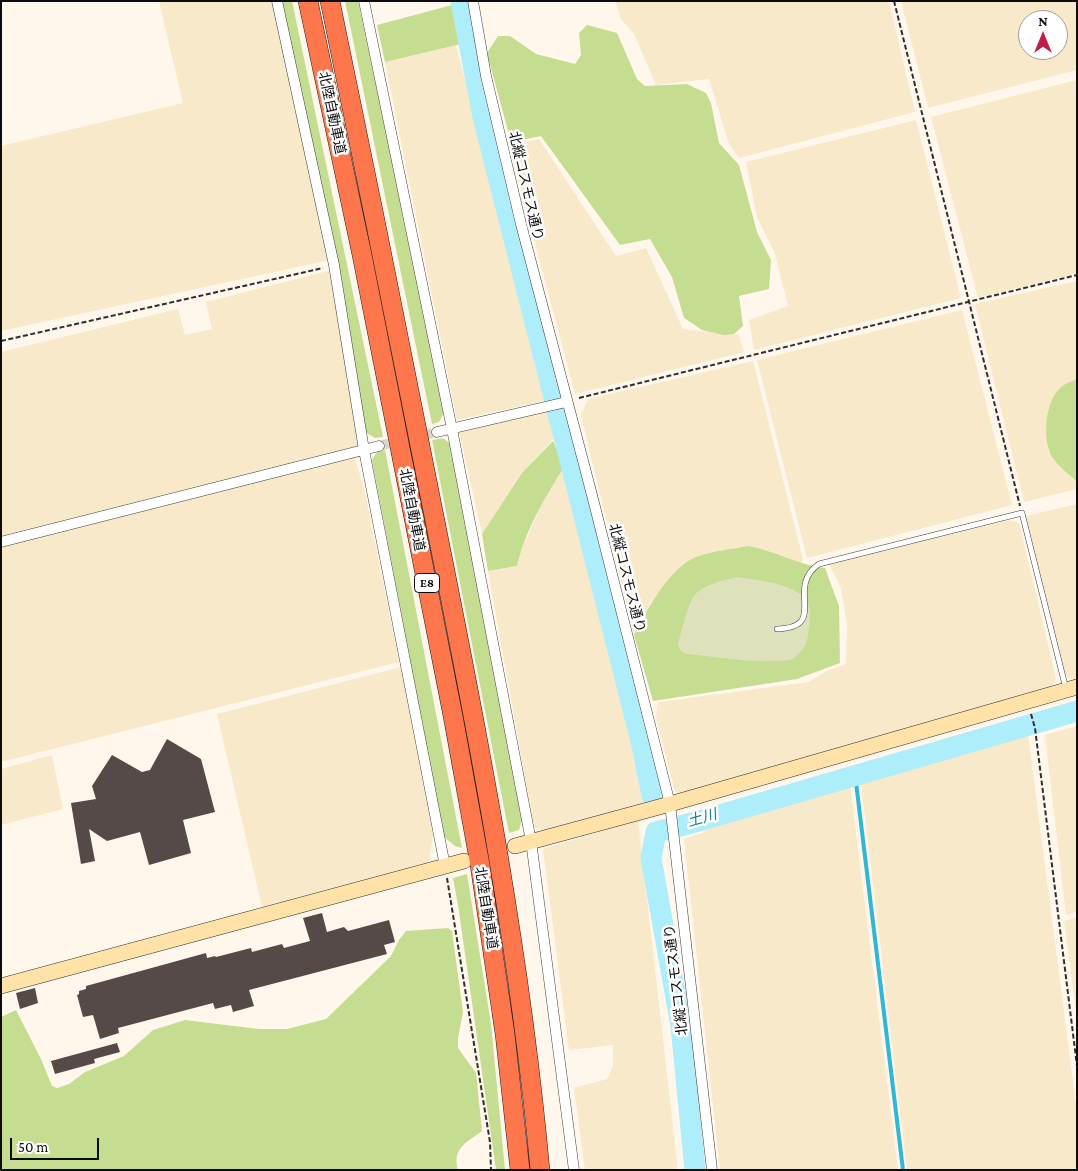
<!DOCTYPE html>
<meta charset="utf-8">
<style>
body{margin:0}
#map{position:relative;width:1078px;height:1171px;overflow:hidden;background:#fff7ec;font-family:"Crimson Pro",serif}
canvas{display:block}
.frame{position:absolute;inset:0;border:2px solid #0c0c0c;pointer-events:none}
.north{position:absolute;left:1018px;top:10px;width:50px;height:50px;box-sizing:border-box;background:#fff;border:1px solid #9e9e9e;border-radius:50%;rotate:0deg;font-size:14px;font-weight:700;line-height:20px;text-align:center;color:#0c0c0c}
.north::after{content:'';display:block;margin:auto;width:18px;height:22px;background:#c41c49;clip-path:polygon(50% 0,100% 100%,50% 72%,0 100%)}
.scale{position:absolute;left:10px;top:1138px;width:89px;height:22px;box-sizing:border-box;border:2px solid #0c0c0c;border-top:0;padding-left:6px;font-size:15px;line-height:18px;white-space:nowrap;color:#0c0c0c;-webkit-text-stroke:4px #fff;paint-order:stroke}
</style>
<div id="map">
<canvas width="1078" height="1171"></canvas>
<div class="frame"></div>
<div class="north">N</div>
<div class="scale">50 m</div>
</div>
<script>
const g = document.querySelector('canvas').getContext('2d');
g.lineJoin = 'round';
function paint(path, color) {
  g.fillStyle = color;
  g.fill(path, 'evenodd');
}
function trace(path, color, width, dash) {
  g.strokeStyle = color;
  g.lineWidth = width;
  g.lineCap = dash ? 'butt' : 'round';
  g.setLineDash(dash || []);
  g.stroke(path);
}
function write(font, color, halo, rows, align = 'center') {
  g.font = font + ' "Crimson Pro","Noto Sans JP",serif';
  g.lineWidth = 5;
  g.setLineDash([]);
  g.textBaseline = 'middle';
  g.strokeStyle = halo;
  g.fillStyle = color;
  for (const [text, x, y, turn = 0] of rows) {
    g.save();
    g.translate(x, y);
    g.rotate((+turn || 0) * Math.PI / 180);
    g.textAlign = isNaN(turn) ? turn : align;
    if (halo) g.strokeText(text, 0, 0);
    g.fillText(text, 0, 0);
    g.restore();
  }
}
paint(new Path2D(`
 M159,1H273L330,260L1,331V146L183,103Z
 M615,1H889L915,112L739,158L729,144L709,79L656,85L634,34L621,19Z
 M901,1H1077V70L928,108ZM1028,20H1058V50H1028Z
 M456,45L548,400L457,420L385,62Z
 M1077,80V273L978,298L931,117Z
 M916,120L961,298L754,350L749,320L788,306L775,254L757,217L746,162Z
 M539,139L616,256L646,248L683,329L739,335L744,352L575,394L509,145Z
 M332,270L363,456L355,459L364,488L399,662L1,762V547L261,481L1,541V352L178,309L185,335L212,329L206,302Z
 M1077,281V379L1059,388L1048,450L1053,459L1077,482V489L1024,502L975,304Z
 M962,310L1012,505L807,558L757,360Z
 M753,361L803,559L801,563L786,559L691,560L674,573L650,604L634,635L581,415L588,399Z
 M549,411L556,436L522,473L482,534L459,431Z
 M564,467L629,730L643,806L542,831L534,827L488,571L517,566L520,553L546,495Z
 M1077,504V680L1075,681L1066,676L1026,516Z
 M1009,520L1019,523L1056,678L1052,686L681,794L675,791L656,718L658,702L809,682L826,671L846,664L847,624L841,588L829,564Z
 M401,667L433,835L429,862L262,907L217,714Z
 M1077,726V912L1066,915L1045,735Z
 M1028,734L1077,1112V1170H907L861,783Z
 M52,755L63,809L1,825V769Z
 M850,784L898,1170H720L684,839L702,833L717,822Z
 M638,820L678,1170H585L574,1088L607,1079L613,1066V1045L569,1050L543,849Z
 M1077,917V1020L1064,921Z`), '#f7e9ca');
paint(new Path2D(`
 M276,1H292L383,437L375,438L365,432Z
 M345,1H358L445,411L439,422L432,424Z
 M456,4L465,43L385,62L377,25Z
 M587,25L617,33L637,79L645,86L687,84L706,93L711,103L719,143L739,165L757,232L771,260L769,289L739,296L743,326L734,334L724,335L702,330L684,318L672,277L650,239L620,245L541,136L511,142L487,53L498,36H510L536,54L575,64L581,55L579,33Z
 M1077,379V482C1069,474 1058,466 1052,457C1042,440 1045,402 1060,388C1064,384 1072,381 1077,379Z
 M443,438L452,445L523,816L519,830L509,833L432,440Z
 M553,441L564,467C545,497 525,531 517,566L488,571L482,534L522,473Z
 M385,450L462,848L455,846L444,837L372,460L377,452Z
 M749,546C775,551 798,565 825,568L839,606L840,663L797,679L653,701L634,635C647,610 669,568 696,557C711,551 733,549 749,546Z
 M467,874L491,1024L505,1170H496L458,905L453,878Z
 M448,928L452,931L463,1012L458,1038V1048L476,1073L482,1131C466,1143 452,1148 458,1170H1V1017L16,1010L41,1059L52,1086L57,1088L69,1084L85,1072L124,1056L153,1030L185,1020L259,1029H287L326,1019L391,956L399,940L406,931Z`), '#c4dd91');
paint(new Path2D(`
 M737,577C755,580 802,583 809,606C811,615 809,627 808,636C806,646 800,656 790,660C786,661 780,661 775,661C746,662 717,657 687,654C681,652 679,650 678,644C681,633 688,604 694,596C703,584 723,581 737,577Z`), '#dee2bc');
trace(new Path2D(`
 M855,774L903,1170`), '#30b7d5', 4);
trace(new Path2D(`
 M461,1L483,117L642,745L652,796
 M695,1170L681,1026L651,858L656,832L692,823L1077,711`), '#adeefa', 21);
paint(new Path2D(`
 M167,739L201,759L215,812L183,820L191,853L149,865L140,832L107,841L89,829L95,861L81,864L71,803L96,799L92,786L112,755L142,772L150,770Z
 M322,913L327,932L344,927L348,931L389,920L395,942L384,945L387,954L249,990L254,1006L233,1012L231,1005L215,1009L213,1003L118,1028L119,1033L100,1039L93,1015L83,1017L77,995L79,994V991L86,989V986L206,953L207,958L215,956L216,957L251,948L252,952L282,944L284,948L310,941L303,918Z
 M35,988L38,1003L20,1009L16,993Z
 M117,1043L120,1052L94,1059L95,1063L55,1074L51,1061Z`), '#564a48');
trace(new Path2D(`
 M379,446L437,432`), '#dbd4ca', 10, [10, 5]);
const lane = new Path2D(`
 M777,629C830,627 784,588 819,564L1022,513L1066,689`);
const street = new Path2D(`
 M277,1L334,265L364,450L445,866
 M364,1L452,429L531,841L574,1170
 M473,1L486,76L521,224L593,499L670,804L712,1170
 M437,432L562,403
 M1,542L379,446`);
const secondary = new Path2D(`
 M515,846L670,804L1077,687
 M1,986L464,861`);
const highway = new Path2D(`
 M308,1L362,255L453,716L480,865L505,1034L520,1170
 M330,1C368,184 405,368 441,551C482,756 521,961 540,1170`);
trace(lane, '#3f3f3f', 6);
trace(street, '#3f3f3f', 11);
trace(secondary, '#2e2e2e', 16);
trace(highway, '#1d1d1d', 20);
trace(new Path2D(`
 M894,1L1020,506
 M1,341L323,268
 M579,398L1077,275
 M1031,714L1035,728L1077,1066
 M447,878L490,1142L491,1170`), '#2e2e2e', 2, [5, 2.5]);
trace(lane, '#fff', 5);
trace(street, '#fff', 10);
trace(secondary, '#ffe2a7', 15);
trace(highway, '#fd764c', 19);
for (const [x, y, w] of [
 [427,583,25]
]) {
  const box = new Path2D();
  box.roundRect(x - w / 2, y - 9.5, w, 19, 4);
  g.fillStyle = '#fff';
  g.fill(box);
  trace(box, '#0c0c0c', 1);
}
write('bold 12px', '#0c0c0c', null, [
 ["E8",427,583]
]);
write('14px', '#0c0c0c', '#fff', [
 ["北陸自動車道",332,113,78],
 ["北縦コスモス通り",526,186,77],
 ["北陸自動車道",412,510,79],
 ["北縦コスモス通り",627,578,76],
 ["北陸自動車道",486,908,81],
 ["北縦コスモス通り",676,980,-97]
]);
write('italic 15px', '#0f7e9e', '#fff', [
 ["土川",702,818,-16]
]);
</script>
